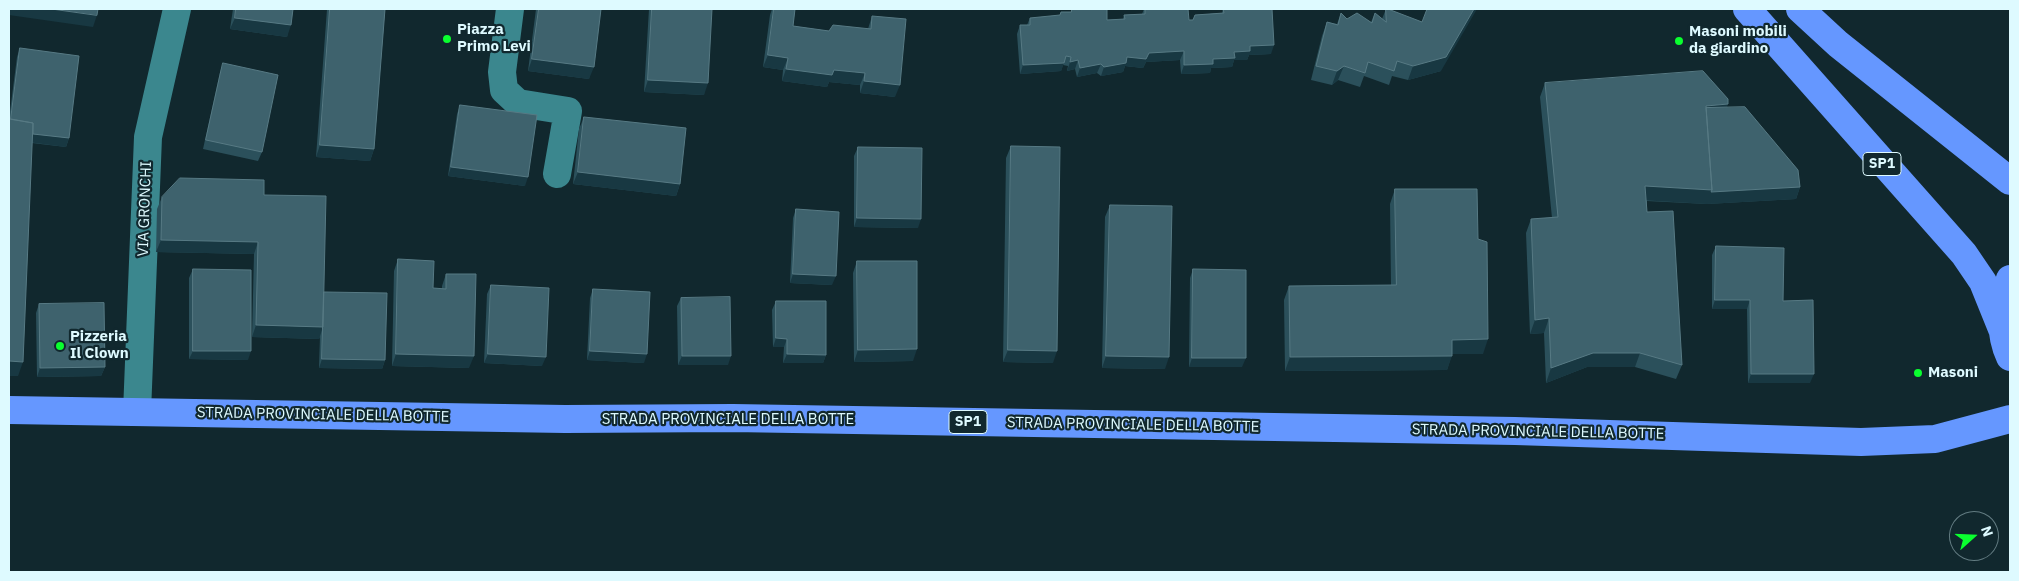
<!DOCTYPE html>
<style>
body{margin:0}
#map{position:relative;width:2019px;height:581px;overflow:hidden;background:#11282e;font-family:"IBM Plex Sans",sans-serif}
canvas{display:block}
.frame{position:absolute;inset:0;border:10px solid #defaff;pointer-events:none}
.north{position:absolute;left:1949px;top:511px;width:50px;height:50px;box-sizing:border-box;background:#11282e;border:1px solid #637c82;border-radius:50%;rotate:70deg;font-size:14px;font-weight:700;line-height:20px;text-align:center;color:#defaff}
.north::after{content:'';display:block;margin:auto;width:18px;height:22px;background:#0aff2f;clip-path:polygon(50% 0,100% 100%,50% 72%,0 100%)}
</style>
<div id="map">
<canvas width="2019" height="581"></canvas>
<div class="frame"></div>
<div class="north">N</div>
</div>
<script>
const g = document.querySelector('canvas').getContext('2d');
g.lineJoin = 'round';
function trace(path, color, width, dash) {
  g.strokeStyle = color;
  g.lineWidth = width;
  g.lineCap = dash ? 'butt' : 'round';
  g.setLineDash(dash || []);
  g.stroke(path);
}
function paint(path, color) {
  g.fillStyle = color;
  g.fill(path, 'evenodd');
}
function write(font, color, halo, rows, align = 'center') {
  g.font = font + ' "IBM Plex Sans",sans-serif';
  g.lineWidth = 4.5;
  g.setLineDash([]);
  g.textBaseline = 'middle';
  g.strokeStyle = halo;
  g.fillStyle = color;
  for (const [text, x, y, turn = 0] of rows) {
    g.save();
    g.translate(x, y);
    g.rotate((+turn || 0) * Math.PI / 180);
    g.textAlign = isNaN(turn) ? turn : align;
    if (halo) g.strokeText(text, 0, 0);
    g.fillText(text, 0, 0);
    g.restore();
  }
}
trace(new Path2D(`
 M510,9L502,72L504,90L518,103L568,111L557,174
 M137,412L148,137L177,9`), '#3b878e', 28);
trace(new Path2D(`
 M1747,9L1964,254L1983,282L2002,329
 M1800,9L1838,44L2010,181
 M2010,279C2000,304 1999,333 2010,357
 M9,410L565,419L733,418L1515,431L1861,442L1935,439L2010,419`), '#6597ff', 28);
paint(new Path2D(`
 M233,9H293L287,37L230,29Z
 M327,9H385L374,149L370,161L316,157Z
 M536,9H601L589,79L528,71Z
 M649,9H712L704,95L644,92Z
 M772,9H795L793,26L829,31L868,29L872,16L895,97L860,93V85L829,82L827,87L782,81L783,70L763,67L770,15Z
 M1144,9L1189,20H1193L1195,15L1222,13L1223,9L1271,54L1249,55L1247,60H1234L1232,67L1211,68L1210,73L1181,74L1180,60L1146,62L1143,68L1125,66L1123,72L1101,76L1097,73L1077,77L1075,69L1067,71L1068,66L1063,65L1061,71L1020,74L1017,34L1020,25H1027L1030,18L1107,20L1123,19L1124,15L1142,14Z
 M1386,9L1441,71L1408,80L1392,76L1389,85L1364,76L1360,87L1338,80L1332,85L1311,80L1322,36L1327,22L1337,24L1341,13L1347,19L1371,22L1375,13L1382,19Z
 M20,48L69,138L66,147L32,143L18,376L9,119L17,57Z
 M223,63L262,152L258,161L203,149L220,72Z
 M1545,83L1727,107L1800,187L1796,199L1707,204L1647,201V212L1682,365L1676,379L1635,367H1587L1546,383L1544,333L1530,334L1526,233L1531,219L1552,218L1540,97Z
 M460,105L525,186L448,176L457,114Z
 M584,117L680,184L676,196L573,184L579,129Z
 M1011,146L1053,363L1003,362L1006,158Z
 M858,147L918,228L854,227V156Z
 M1395,189L1478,239L1483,354H1452L1447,370L1285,371L1284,300L1289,286L1391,285L1390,204Z
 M264,195L324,292L385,360L382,369L319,368L320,336L319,339L252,337L254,254L156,252L157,209L162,197Z
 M1110,205L1165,369L1102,368L1105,217Z
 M796,209L832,285L790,283L793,218Z
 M1716,246L1783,301L1810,383H1748L1747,309H1712V255Z
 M398,259L433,288L442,289V286L446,274L469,368L392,366L394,271Z
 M857,261L913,361L854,362L853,273Z
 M193,269L248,360L189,359V278Z
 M1193,269L1242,367H1189L1190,278Z
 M491,285L542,366L484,363L487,294Z
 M593,289L644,363L587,360L590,298Z
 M681,298L728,365H678L677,306Z
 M776,301L826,355L823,363H783L784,347H773L772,310Z
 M39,304L105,367L101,376L37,377L36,313Z`), '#2b505b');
paint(new Path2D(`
 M9,9H52L97,15L93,27L9,15Z
 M1474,9H1477L1441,71L1408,80L1413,66Z
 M235,18L291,25L287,37L230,29Z
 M1274,45L1271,54L1249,55L1247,60H1234L1232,67L1211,68L1210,73L1181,74L1184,65L1213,59L1250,46Z
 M1184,51L1180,60L1146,62L1143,68L1125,66L1123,72L1101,76L1104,67L1127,57L1149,53Z
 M768,55L788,58L783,70L763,67Z
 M532,59L594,67L589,79L528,71Z
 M1078,60L1075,69L1067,71L1070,62Z
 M1064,63L1061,71L1020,74L1023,65Z
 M1101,64L1097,73L1077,77L1080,68Z
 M1344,66L1338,80L1332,85L1337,71Z
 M786,69L834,70L865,73L860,85L829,82L827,87L782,81Z
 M648,80L708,83L704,95L644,92Z
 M864,81L900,85L895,97L860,93Z
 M1728,104L1723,118L1706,120V106Z
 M31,134L69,138L66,147L28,142Z
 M320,145L374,149L370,161L316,157Z
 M451,167L528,177L525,186L448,176Z
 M578,172L680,184L676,196L573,184Z
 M1645,186L1800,187L1796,199L1707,204L1640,200Z
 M857,218L921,219L918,228L854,227Z
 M161,240L258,242L254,254L156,252Z
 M793,274L836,276L832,285L790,283Z
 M1715,300H1750L1747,309H1712Z
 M1549,318L1544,333L1530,334L1535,320Z
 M256,325L323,327L319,339L252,337Z
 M776,338L787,339L784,347H773Z
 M1488,339L1483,354H1446L1452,340Z
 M917,349L913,361L854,362L858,350Z
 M1008,350L1057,351L1053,363L1003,362Z
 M193,351H251L248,360L189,359Z
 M590,351L647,354L644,363L587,360Z
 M1593,353H1640L1635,367H1587L1546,383L1551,368Z
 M396,354L474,356L469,368L392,366Z
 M488,354L546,357L542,366L484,363Z
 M787,354L826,355L823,363H783Z
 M682,356H731L728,365H678Z
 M1106,356L1169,357L1165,369L1102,368Z
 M1452,356L1447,370L1285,371L1290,357Z
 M1192,358H1246L1242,367H1189Z
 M322,359L385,360L382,369L319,368Z
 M9,361L23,362L18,376H9Z
 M105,367L101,376L37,377L40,368Z
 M1751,374H1814L1810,383H1748Z`), '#183842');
const building = new Path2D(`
 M52,9H98L97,15Z
 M236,9H293L291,25L235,18Z
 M330,9H385L374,149L320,145Z
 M539,9H601L594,67L532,59Z
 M652,9H712L708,83L648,80Z
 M774,9H795L793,26L829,31L833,25L871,29L872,16L906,19L900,85L864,81L865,73L834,70L832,75L786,69L788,58L768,55Z
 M1072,9H1107V20L1125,19L1124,15L1145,14V9H1188L1189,20H1193L1195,15L1224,13L1223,9H1272L1274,45L1250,46V51L1234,52L1235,58L1213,59V64L1184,65V51L1149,53L1146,59L1127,57L1126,63L1104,67L1101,64L1080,68L1078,60L1070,62L1071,57L1066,56L1064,63L1023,65L1020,25H1030V18L1060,15L1061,12H1071Z
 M1386,9H1388L1422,22L1427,9H1474L1446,57L1413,66L1397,61L1394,71L1368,62L1365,73L1344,66L1337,71L1316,66L1327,22L1338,25L1341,13L1347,19L1357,13L1372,23L1375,13L1386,22Z
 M20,48L79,56L69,138L33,134V123L11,119Z
 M223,63L278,75L262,152L206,140Z
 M1703,71L1728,99V104L1706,106L1712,190L1645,186L1647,212L1673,211L1682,365L1640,353H1593L1551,368L1549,318L1535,320L1531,219L1558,217L1545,83Z
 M460,105L537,115L528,177L451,167Z
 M1745,107L1798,170L1800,187L1711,192L1712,190L1706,108Z
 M584,117L686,128L680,184L578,172Z
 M9,119L33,123L23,362L9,361Z
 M1011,146L1060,147L1057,351L1008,350Z
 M858,147L922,148L921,219L857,218Z
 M180,178L264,180V195L326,196L323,327L256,325L258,242L161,240L162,197Z
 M1395,189H1477L1478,239L1487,242L1488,339L1452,340V356L1290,357L1289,286L1396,285Z
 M1110,205L1172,206L1169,357L1106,356Z
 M796,209L839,212L836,276L793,274Z
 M1716,246L1784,248L1783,301L1813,300L1814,374H1751L1750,300H1715Z
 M398,259L434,261L433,288L446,289V274H476L474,356L396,354Z
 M857,261H917V349L858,350Z
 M193,269L251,270V351H193Z
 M1193,269L1246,270V358H1192Z
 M491,285L549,288L546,357L488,354Z
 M593,289L650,292L647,354L590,351Z
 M324,292L387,293L385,360L322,359Z
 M730,297L731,356H682L681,298Z
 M776,301H826V355L787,354V339L776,338Z
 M104,303L105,367L40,368L39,304Z`);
paint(building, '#3e626d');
trace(building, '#577a84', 1);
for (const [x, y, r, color] of [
 [447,39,5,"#0aff2f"],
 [1679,41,5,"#0aff2f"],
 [60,346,5,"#0aff2f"],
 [1918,373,5,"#0aff2f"]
]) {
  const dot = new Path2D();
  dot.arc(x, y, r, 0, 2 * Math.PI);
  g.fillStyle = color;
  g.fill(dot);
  trace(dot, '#11282e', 2);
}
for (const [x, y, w] of [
 [1882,164,38],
 [968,422,38]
]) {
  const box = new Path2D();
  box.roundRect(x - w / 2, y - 11.5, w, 23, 4);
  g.fillStyle = '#11282e';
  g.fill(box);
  trace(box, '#defaff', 1);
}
write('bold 14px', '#defaff', null, [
 ["SP1",1882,164],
 ["SP1",968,422]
]);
write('bold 15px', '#defaff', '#11282e', [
 ["Piazza",457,30],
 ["Primo Levi",457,47],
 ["Masoni mobili",1689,32],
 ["da giardino",1689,49],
 ["Pizzeria",70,337],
 ["Il Clown",70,354],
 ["Masoni",1928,373]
], 'left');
write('15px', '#defaff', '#11282e', [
 ["VIA GRONCHI",145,209,-88],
 ["STRADA PROVINCIALE DELLA BOTTE",323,415,1],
 ["STRADA PROVINCIALE DELLA BOTTE",728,420],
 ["STRADA PROVINCIALE DELLA BOTTE",1133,425,1],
 ["STRADA PROVINCIALE DELLA BOTTE",1538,432,1]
]);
</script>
